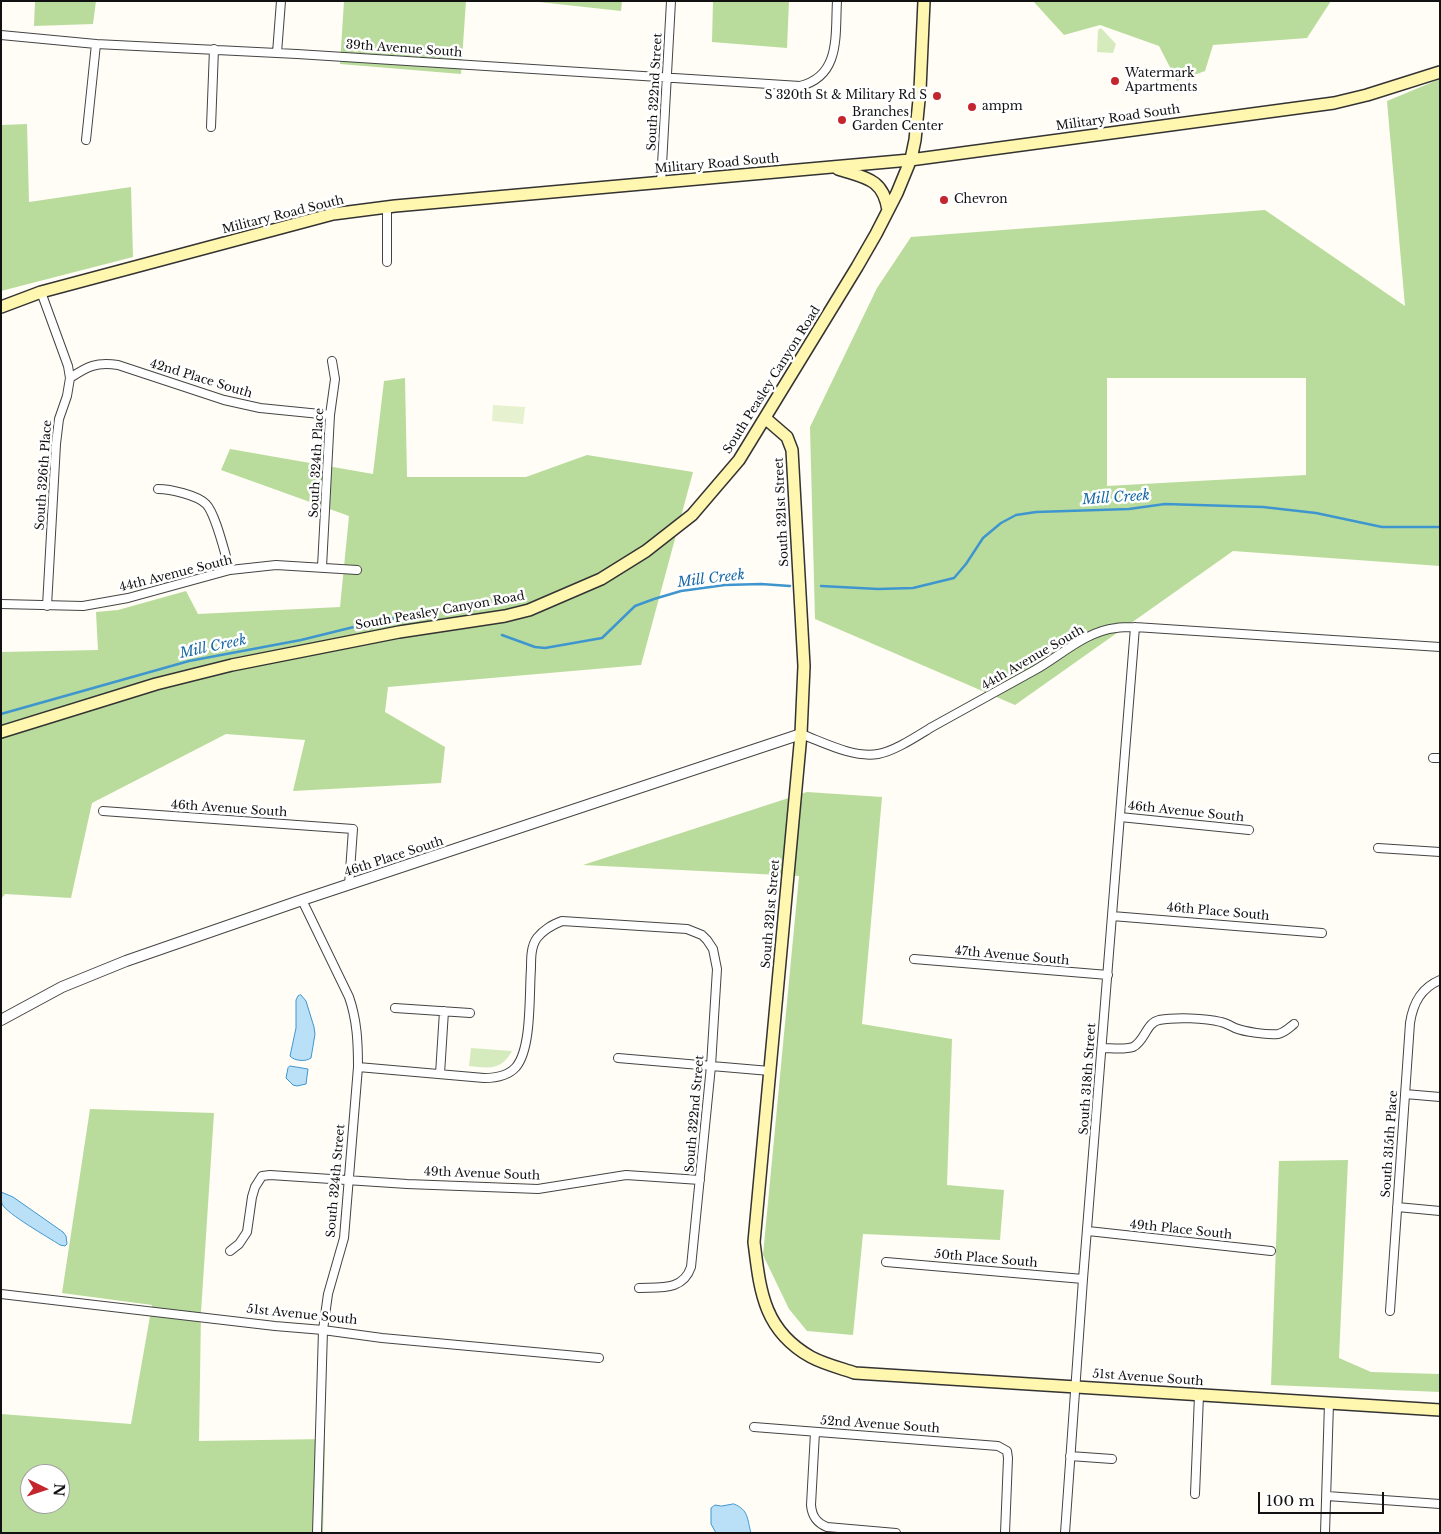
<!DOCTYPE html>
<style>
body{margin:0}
#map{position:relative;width:1441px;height:1534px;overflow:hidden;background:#fffdf5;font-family:"Libre Baskerville",serif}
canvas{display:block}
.frame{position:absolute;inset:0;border:2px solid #111;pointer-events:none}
.north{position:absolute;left:20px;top:1464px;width:50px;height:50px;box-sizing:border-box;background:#fff;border:1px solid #a0a0a0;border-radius:50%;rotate:94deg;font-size:14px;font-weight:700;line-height:20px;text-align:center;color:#111}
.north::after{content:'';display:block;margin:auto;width:18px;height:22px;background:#c4262e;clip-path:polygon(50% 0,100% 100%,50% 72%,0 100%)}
.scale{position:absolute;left:1258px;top:1492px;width:126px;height:22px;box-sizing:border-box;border:2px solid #111;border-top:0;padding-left:6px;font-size:15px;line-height:18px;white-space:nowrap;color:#111;-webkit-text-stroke:4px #fff;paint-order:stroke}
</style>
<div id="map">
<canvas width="1441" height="1534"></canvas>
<div class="frame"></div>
<div class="north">N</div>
<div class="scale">100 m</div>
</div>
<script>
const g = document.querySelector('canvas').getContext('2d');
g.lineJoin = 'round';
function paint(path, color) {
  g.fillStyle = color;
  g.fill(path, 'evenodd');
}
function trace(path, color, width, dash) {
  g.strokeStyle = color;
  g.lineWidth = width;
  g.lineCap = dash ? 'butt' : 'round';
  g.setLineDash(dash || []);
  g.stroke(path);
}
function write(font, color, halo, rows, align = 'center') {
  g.font = font + ' "Libre Baskerville",serif';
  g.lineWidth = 5;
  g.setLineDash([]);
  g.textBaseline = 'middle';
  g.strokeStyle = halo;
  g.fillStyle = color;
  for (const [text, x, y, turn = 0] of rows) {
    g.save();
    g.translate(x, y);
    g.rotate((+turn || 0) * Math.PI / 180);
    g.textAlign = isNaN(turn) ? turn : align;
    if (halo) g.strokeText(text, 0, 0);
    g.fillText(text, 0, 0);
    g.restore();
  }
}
paint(new Path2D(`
 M1101,28L1116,44L1113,53L1097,52L1098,30Z
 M471,1048L512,1051C501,1071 489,1068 469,1066Z`), '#d5ebbd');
paint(new Path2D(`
 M35,1H96L93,24L34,26Z
 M344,1H466L461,74L340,64Z
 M530,1H622L621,11Z
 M713,1H789L787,48L712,42Z
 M1033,1H1331L1307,38L1213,45L1205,71L1177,81L1159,46L1100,25L1064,35Z
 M1440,79V566L1233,551L1015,705L815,619L810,427L877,288L911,237L1265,210L1405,306L1387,101ZM1306,378V475L1107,486V378Z
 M27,124L29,202L131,187L133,257L1,291V125Z
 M405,378L407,477H526L587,455L693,472L641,665L388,687L385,712L445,747L441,783L293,791L305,740L226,734L92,803L71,898L5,894L1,899V652L98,650L96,612L118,610L186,591L198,614L340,607L349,516L221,470L230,449L373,474L384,381Z
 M807,792L882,797L862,1024L952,1039L947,1185L1004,1190L1000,1240L863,1234L853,1335L807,1331L789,1309L763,1255L799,876L583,865Z
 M90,1109L214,1113L201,1312L199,1441L325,1439L323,1533H1V1414L131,1424L152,1305L62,1293ZM30,1474H60V1504H30Z
 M1348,1160L1339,1358L1371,1372L1440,1374V1392L1271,1385L1279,1161Z`), '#b9dc9c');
paint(new Path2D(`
 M493,405L525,407L523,424L492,421Z`), '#e6f2cf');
const water = new Path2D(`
 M301,995L306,1001L314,1027L315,1034L311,1058C306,1062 294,1061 290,1056L296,1028V1000L298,996Z
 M290,1066L308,1069L306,1084L297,1086L293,1085L286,1078L288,1068Z
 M1,1192L13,1197L63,1232L66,1236L67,1244L65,1246L60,1245C48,1237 7,1214 2,1204C1,1200 1,1196 1,1192Z
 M734,1504C749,1510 747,1519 751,1533H716L711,1524V1508L715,1505L721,1506Z`);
paint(water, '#b9e0f7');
trace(water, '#3f96cf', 1);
trace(new Path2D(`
 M821,586L878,589L913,588L954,578L966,564L983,538L1001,523L1016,515L1036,512L1129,509L1165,504L1263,507L1316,513L1382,527H1440
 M502,635L535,647L545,648L602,638L635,606L654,599L681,591L725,585L761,584L790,586
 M1,714L189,661L301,640L378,621L420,614L433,615`), '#3f96cf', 2.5);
const minor = new Path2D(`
 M1,35L96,44L297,54L800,86C841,76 835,35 837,1
 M277,53L281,1
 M211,127L214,49
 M86,140L96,44
 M661,183L671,1
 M387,262V207
 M41,292L68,366L70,378L67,396L59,419L56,444L47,606
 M70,378C88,366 96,362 118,365L224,400L260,408L330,415
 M158,489C170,489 197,495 206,504C216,514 225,555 230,570
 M322,567L330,415L335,379L332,361
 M1,604L83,606L128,598L230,570L276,565L357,570
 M801,734C825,743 853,758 878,754C895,751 917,736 932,727C967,708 1001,689 1035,670C1060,656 1086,631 1116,628C1122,627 1129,627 1135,627L1440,647
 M1433,758H1440
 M103,811L353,829L349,885
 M1120,817L1249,830
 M1378,848L1440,852
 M302,900L349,997C357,1020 358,1042 358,1067L344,1238L328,1294L323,1330L317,1533
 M1112,916L1322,933
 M914,959L1108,975
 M395,1008L470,1013
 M1102,1048C1111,1048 1124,1050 1133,1047C1145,1041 1146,1023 1159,1020C1176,1017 1205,1018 1221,1022C1226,1023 1231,1026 1235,1028C1245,1032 1267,1035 1278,1034C1284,1033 1289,1028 1294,1024
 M618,1058L770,1071
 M358,1067L484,1078C495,1078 508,1076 516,1067C532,1048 529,994 531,968C531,958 531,946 537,938C544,929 552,925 562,921L687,929L702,935L707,940L713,949L717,969L711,1066L691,1267C683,1291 660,1287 639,1288
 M440,1074L444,1011
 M1405,1094L1440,1097
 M1397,1207L1440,1211
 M1088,1231L1271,1251
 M230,1251L239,1244L247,1232L252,1197L255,1187L262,1176L270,1175L407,1184L538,1189L626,1175L700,1180
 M886,1262L1083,1279
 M1,1294L275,1326L323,1330L382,1338L599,1358
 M1390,1311L1410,1023C1413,1003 1421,988 1440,980
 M754,1427L998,1446L1007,1451L1008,1458L1005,1533
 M815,1432L811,1505C812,1517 817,1523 827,1527L896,1533
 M1070,1456L1112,1459
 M1195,1494L1199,1395
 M1327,1496L1440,1504
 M1065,1533L1083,1279L1135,627
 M1325,1533L1329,1403`);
const tertiary = new Path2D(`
 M1,1020L62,987L126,961L302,900L801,734`);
const secondary = new Path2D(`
 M838,169C865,178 883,178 888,210
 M1,307L41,292L333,214L395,206L910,160L1334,103L1367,95L1440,72
 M765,418L787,437L792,450L804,666L801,734L754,1242C760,1290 763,1330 811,1357C824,1364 840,1368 855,1373L1440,1410
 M1,732L156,684L232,665L399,632L505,616L529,610L601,579L646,551L692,515L739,460L857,267L876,234L897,193L911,159L915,140L920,90L924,1`);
trace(minor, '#444', 10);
trace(tertiary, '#444', 12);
trace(secondary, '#333', 14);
trace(minor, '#fff', 8);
trace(tertiary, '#fff', 10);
trace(secondary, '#fff6b0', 11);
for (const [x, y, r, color] of [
 [1115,81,5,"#c4262e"],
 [937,96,5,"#c4262e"],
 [972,107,5,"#c4262e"],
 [842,120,5,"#c4262e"],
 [944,200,5,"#c4262e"]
]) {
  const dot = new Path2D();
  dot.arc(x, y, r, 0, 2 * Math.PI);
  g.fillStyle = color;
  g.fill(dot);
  trace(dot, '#fff', 2);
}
write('12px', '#111', '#fff', [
 ["39th Avenue South",404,49,4],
 ["South 322nd Street",655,92,-87],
 ["Military Road South",1118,118,-8],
 ["Military Road South",717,164,-5],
 ["Military Road South",283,215,-14],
 ["42nd Place South",201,379,17],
 ["South Peasley Canyon Road",772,380,-58],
 ["South 324th Place",317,463,-87],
 ["South 326th Place",44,475,-86],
 ["South 321st Street",782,512,-93],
 ["44th Avenue South",176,574,-14],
 ["South Peasley Canyon Road",440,611,-10],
 ["44th Avenue South",1033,658,-30],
 ["46th Avenue South",229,809,4],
 ["46th Avenue South",1186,812,6],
 ["46th Place South",394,857,-18],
 ["46th Place South",1218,912,5],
 ["South 321st Street",771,914,-85],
 ["47th Avenue South",1012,956,5],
 ["South 318th Street",1088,1079,-86],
 ["South 322nd Street",695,1114,-85],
 ["South 315th Place",1390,1144,-86],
 ["49th Avenue South",482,1174,2],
 ["South 324th Street",336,1181,-85],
 ["49th Place South",1181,1230,6],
 ["50th Place South",986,1259,5],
 ["51st Avenue South",302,1315,6],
 ["51st Avenue South",1148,1378,4],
 ["52nd Avenue South",880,1425,4]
]);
write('12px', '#111', '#fff', [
 ["Watermark",1125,74],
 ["Apartments",1125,88],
 ["S 320th St & Military Rd S",927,96,"right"],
 ["ampm",982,107],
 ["Branches",852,113],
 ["Garden Center",852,127],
 ["Chevron",954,200]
], 'left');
write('italic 14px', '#1768a6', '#fff', [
 ["Mill Creek",1116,498,-4],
 ["Mill Creek",711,579,-7],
 ["Mill Creek",213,647,-12]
]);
</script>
